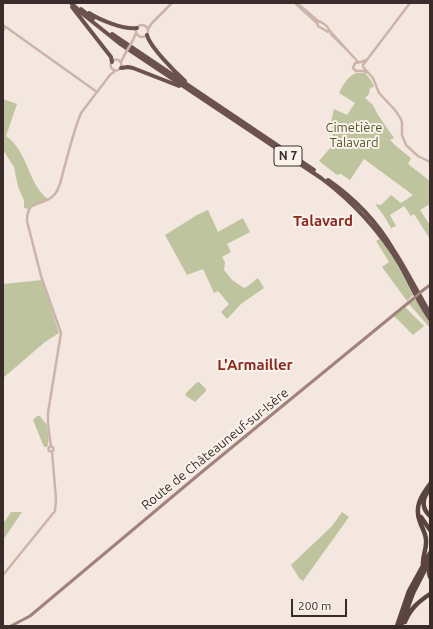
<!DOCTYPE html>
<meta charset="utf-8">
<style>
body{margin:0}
#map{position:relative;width:433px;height:629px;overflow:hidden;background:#f4e7df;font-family:Ubuntu,sans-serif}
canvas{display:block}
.frame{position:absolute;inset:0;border:4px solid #3a2c2a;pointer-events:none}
.scale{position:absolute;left:291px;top:599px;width:56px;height:18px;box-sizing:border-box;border:2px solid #3a2c2a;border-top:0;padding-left:5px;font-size:12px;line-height:14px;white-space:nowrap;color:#3a2c2a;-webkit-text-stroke:3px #fbf2ec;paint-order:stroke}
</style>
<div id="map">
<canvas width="433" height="629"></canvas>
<div class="frame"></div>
<div class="scale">200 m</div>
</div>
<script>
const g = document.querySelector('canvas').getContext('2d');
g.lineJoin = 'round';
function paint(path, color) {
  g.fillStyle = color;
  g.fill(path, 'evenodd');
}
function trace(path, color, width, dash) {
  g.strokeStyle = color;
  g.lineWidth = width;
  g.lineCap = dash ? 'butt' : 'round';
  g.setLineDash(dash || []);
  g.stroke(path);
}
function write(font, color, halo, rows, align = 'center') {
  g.font = font + ' Ubuntu,sans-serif';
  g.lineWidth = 4;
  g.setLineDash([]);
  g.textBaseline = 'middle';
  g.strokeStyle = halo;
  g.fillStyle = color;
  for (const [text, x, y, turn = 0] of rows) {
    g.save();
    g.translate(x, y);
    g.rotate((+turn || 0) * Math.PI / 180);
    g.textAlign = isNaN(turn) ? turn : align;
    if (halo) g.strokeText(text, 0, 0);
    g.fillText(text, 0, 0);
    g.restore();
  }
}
paint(new Path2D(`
 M356,73H365L371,80L374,87L370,88L369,94L365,98L373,105L378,115L394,138L390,140L396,146L411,158L408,164L430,181V204L420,210L430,225V239L414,214L411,216L404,206L390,215L396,226L391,228L384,216L375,204L381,205L391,195L401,203L413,195L364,159L350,180L341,174L337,175L319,161L331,147L333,138L331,122L334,109L347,115L355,103L339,93C343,85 348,76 356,73Z
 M3,99L17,104L6,136C29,152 27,184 49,200L28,209L24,208V200L18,187L14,167L3,150Z
 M208,210L218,232L243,218L250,232L227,244L231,252L222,257L225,262L224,270L232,280L244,288L248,286L258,278L264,288L241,304L227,319L221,312L229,304L218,291L214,293L203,269L187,275L165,235L197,215Z
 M380,239L396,262L413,295L407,301L382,267L389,262L376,241Z
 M42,280L59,333L45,342L3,378V284Z
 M416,299L430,322V328L409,304Z
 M405,307L424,326L413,335L394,316Z
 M199,382L206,389V391L195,402L185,395L186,393L196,383Z
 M37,416H40C42,419 44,421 46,424C48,428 50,443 47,447H44L33,420Z
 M11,512H22L3,540V524Z
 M342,512L349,517L303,581L299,578L291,565L332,526Z`), '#bec49e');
trace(new Path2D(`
 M295,3L317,23L318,26L328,32L329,30C328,26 322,22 318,21L317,23
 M297,3L318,21
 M3,25L97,92
 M136 31a6 6 0 1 1 12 0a6 6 0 1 1-12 0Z
 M148,29L152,23L172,3
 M329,30L358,62
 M3,31L5,27
 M331,34L346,49
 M132,42L136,33
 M110.5 65a5.5 5.5 0 1 1 11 0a5.5 5.5 0 1 1-11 0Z
 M366,60L361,62L355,63L353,68L356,71H362L367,72
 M121,62L125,54
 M363,65L410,3
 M363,67L373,78L379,93L395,110L401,119L402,123V135L406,145L418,156L430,162
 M48.5 449a2.5 2.5 0 1 1 5 0a2.5 2.5 0 1 1-5 0Z
 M51,447L48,424V413L61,333L41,276L27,221C27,196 43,209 55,194C61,187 62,174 65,165C69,150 73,135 78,121L81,113L110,75L115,71
 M3,575L55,511L56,499L52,452`), '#cdb4aa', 2.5);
trace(new Path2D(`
 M422,291L430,285
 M11,626L30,616L203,471L413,299`), '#a1837c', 3);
trace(new Path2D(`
 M71,3L84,15L119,43L321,178C353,202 379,230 400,265C410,283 418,302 430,319
 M72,7L111,57L112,62
 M81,9L93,19
 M89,13C100,20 124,30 137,28
 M112,34L314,170
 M147,35C150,47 175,72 185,81
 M121,68L128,67L133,68L179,86
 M328,180C354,198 377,222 393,249C407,270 417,292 430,313`), '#6c524e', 4);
trace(new Path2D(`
 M430,489C422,498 421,508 430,516
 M421,517L430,530
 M423,565C422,557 427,549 426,540C426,534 422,528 420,522C414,507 421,496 430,484
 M430,565L429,573L430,577
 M405,622C410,609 418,602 430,594
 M397,626L409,591L430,553
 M401,626L413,593L430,560`), '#5b4541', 4.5);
trace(new Path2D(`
 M125,54L132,42`), '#cdb4aa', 2.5);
trace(new Path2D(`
 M413,299L422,291`), '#a1837c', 3);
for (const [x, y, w] of [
 [288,156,28]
]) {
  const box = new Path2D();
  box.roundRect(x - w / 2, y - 10, w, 20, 3);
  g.fillStyle = '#fbf2ec';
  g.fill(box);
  trace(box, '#3a2c2a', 1);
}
write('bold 12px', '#3a2c2a', null, [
 ["N 7",288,156]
]);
write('13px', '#51592d', '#fbf2ec', [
 ["Cimetière",354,128],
 ["Talavard",354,143]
]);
write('13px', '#3a2c2a', '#fbf2ec', [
 ["Route de Châteauneuf-sur-Isère",215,449,-39]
]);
write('bold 15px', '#8c2820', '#fbf2ec', [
 ["Talavard",323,221],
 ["L'Armailler",255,365]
]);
</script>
